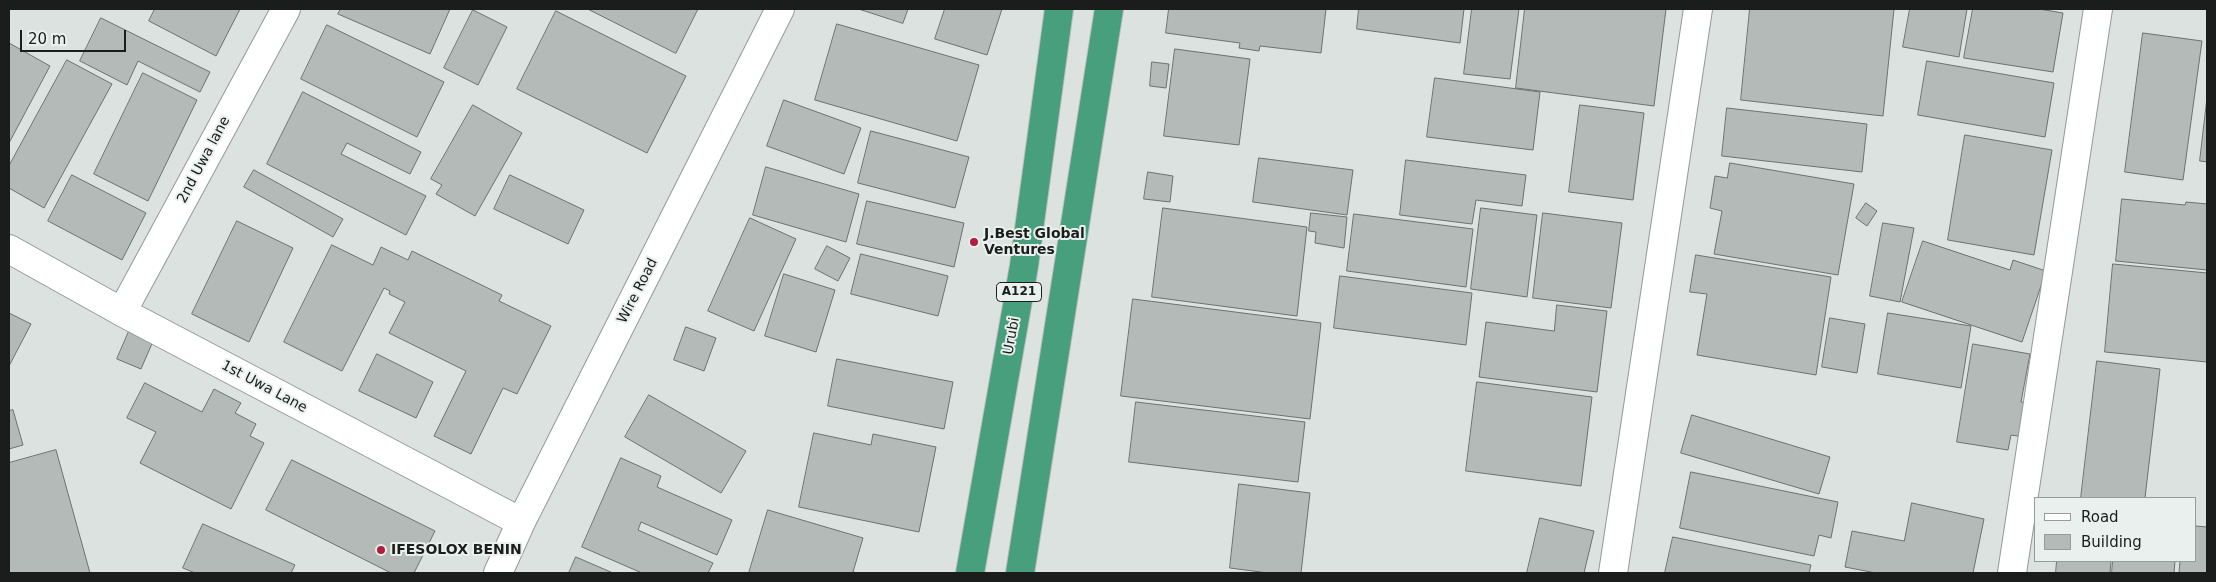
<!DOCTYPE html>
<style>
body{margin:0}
#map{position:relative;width:2216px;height:582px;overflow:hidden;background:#dce2df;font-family:"DejaVu Sans",sans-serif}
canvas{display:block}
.frame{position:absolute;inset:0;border:10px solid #1a1d1b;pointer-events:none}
.legend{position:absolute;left:2034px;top:497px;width:162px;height:65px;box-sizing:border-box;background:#e9f0ed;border:1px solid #969c99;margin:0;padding:6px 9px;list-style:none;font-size:15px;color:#1a1d1b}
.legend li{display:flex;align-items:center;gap:10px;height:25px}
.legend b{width:25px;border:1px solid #969c99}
.scale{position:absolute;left:20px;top:30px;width:106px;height:22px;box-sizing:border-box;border:2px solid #1a1d1b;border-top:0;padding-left:6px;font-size:15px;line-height:18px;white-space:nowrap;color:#1a1d1b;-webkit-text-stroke:4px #e9f0ed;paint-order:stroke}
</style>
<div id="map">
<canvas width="2216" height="582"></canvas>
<div class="frame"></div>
<ul class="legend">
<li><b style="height:6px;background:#fff"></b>Road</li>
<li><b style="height:14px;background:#b4bab7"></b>Building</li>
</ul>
<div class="scale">20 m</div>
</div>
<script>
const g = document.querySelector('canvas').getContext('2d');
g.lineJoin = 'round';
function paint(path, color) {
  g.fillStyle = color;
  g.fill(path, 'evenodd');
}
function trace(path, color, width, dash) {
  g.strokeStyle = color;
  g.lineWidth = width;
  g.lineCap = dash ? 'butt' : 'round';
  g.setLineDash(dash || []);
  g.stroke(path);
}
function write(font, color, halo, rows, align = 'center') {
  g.font = font + ' "DejaVu Sans",sans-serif';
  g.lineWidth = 4;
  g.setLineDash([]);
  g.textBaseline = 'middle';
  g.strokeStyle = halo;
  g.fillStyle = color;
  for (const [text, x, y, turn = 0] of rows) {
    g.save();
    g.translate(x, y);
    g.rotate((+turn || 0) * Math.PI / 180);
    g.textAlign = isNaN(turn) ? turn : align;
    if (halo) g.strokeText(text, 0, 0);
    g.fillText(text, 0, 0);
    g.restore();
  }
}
const building = new Path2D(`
 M155,9H240L216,56L149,21Z
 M341,9H450L430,54L338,14Z
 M588,9H698L676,53Z
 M859,9H908L903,23Z
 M945,9H1002L987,55L935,39Z
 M1169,9H1326L1321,53L1260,46L1259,51L1239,48L1240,43L1166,33Z
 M1359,9H1464L1460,43L1357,29Z
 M1472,9H1519L1510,79L1464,74Z
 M1525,9H1666L1654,106L1516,88Z
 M1750,9H1894L1883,116L1741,100Z
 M1910,9H1967L1959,57L1903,47Z
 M1973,9H2039L2063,13L2053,72L1964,58Z
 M473,10L507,27L478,85L444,68Z
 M556,11L686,76L647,153L517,89Z
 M101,18L210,72L200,92L138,61L127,85L80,61Z
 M837,24L979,65L957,141L815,100Z
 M327,25L444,82L417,137L301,79Z
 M2143,33L2202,41L2183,180L2125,172Z
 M9,43L50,66L9,143Z
 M1175,49L1250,59L1239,145L1164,136Z
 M67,60L112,84L44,208L9,188V166Z
 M1927,61L2054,83L2045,137L1918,115Z
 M1152,62L1169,64L1166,88L1150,86Z
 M143,73L197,100L148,201L94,174Z
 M1435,78L1540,92L1533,150L1427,137Z
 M303,92L421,152L410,174L347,143L341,154L426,196L406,235L267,164Z
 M2207,98V162L2200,161Z
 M784,100L861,128L844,174L767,146Z
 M473,105L522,133L475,216L436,194L442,185L431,179Z
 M1580,105L1644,113L1633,200L1569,192Z
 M1727,108L1867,124L1862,172L1722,156Z
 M871,131L969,157L955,208L858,183Z
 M1965,135L2052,150L2034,255L1948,240Z
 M1259,158L1353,170L1347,215L1253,202Z
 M1406,160L1526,175L1522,206L1476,200L1472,224L1400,215Z
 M1730,163L1854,184L1838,275L1714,254L1722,211L1710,208L1715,176L1727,178Z
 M766,167L859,194L846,242L753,215Z
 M254,170L343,219L333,237L244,187Z
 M1148,172L1173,176L1170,202L1144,199Z
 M72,175L146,213L122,260L48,221Z
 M510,175L584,210L568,244L494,209Z
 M2122,199L2185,205L2186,202L2207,204V270L2116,261Z
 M867,201L964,223L954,267L857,244Z
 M1866,203L1877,211L1867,226L1856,218Z
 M1163,208L1307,227L1297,316L1152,297Z
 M1481,208L1537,215L1527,297L1471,289Z
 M1311,213L1347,217L1344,248L1315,243L1316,232L1309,231Z
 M1543,213L1622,223L1611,308L1533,298Z
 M1354,214L1473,229L1466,287L1347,271Z
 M750,218L796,239L754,331L708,311Z
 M237,221L293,248L249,342L192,314Z
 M1883,223L1914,228L1900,302L1870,296Z
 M1923,241L2010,270L2013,260L2046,271L2022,342L1902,302Z
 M332,245L373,265L381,247L408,260L412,251L502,295L499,301L551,326L517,394L503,388L471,454L434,436L466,371L389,333L405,302L389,294L390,291L384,288L342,371L284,342Z
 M827,246L850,258L838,281L815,269Z
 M861,254L948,276L938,316L851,294Z
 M1696,255L1831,277L1816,375L1697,355L1707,294L1690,292Z
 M2113,264L2207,273V362L2105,352Z
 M784,274L835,290L816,352L765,336Z
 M1340,276L1472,293L1466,345L1334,328Z
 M1133,299L1321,323L1310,419L1121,396Z
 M1557,305L1607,311L1597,392L1479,377L1486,322L1554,331Z
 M9,313L31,324L9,366Z
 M1888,313L1971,326L1961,388L1878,374Z
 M1830,318L1865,324L1857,373L1822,367Z
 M686,327L716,338L704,371L674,360Z
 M130,329L154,339L141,369L117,359Z
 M1973,344L2030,354L2021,402L2030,403L2024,437L2011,435L2008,450L1957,442Z
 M377,354L433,382L416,418L359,391Z
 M837,359L953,382L944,429L828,406Z
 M2097,361L2160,369L2145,498H2081Z
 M1477,382L1592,397L1581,486L1466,471Z
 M145,383L202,412L214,389L241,403L235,413L256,424L250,436L264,443L231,509L140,463L156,432L127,418Z
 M649,395L746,451L721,493L625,437Z
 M1136,402L1305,422L1298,482L1129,462Z
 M13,410L23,445L9,449V411Z
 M1692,415L1830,457L1819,494L1681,453Z
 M814,433L871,445L873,434L936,447L919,532L799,507Z
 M56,450L90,573H9V463Z
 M621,458L661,476L657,487L732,520L717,555L641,522L638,530L713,563L708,573H642L582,547Z
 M292,460L435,531L414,573H391L266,510Z
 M1691,472L1838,502L1831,538L1819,535L1814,556L1680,528Z
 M1239,484L1310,493L1301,573H1268L1230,568Z
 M1912,503L1984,519L1973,573H1876L1845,567L1852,531L1904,541Z
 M768,510L863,538L853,572L858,573H749Z
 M1540,518L1594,531L1584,573H1527Z
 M203,524L295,565L291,573H195L183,568Z
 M2195,526L2207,527V573H2179L2180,561H2195Z
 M1673,537L1811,565L1809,573H1665Z
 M576,557L613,573H569Z
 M2057,561H2111L2110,573H2056Z
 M2113,561H2175L2174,573H2112Z`);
paint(building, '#b4bab7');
trace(building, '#6c716f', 1);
const street = new Path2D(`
 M9,249L122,312L521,522
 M122,312L286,9
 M498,573L521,522L780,9
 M1613,573L1698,9
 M2012,573L2098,9`);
const highway = new Path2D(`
 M970,573L1024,266L1059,9
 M1020,573L1109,9`);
trace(street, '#949a97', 30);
trace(highway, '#babbbb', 30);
trace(street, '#fff', 28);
trace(highway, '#479f7d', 28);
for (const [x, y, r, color] of [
 [974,242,5,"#b11e40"],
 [381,550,5,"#b11e40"]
]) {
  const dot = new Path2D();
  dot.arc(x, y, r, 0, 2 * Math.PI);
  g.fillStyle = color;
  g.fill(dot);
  trace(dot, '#e9f0ed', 2);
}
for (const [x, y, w] of [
 [1019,292,45]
]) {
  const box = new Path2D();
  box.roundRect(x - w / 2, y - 9.5, w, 19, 4);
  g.fillStyle = '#e9f0ed';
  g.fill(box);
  trace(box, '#1a1d1b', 1);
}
write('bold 12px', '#1a1d1b', null, [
 ["A121",1019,292]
]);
write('14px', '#1a1d1b', '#e9f0ed', [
 ["2nd Uwa lane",204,160,-62],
 ["Wire Road",638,291,-63],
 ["Urubi",1012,336,-80],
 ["1st Uwa Lane",264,387,28]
]);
write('bold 14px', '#1a1d1b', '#e9f0ed', [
 ["J.Best Global",984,234],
 ["Ventures",984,250],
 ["IFESOLOX BENIN",391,550]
], 'left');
</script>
